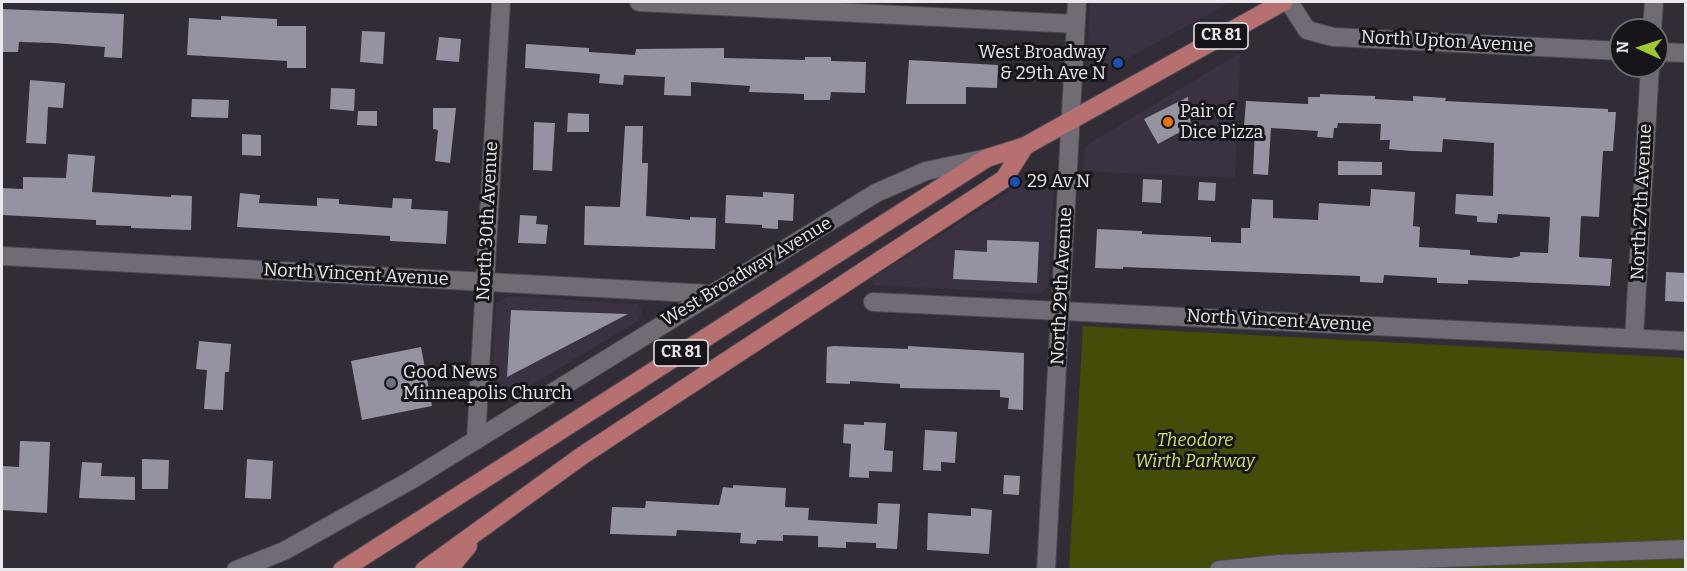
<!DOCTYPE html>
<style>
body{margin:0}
#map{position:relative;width:1687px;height:571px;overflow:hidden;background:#312c35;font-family:Bitter,serif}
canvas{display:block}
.frame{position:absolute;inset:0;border:3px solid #eae7ed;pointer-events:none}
.north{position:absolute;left:1609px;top:18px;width:60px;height:60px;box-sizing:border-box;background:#18151a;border:2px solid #6c696e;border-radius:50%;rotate:273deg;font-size:16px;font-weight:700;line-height:24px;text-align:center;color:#eae7ed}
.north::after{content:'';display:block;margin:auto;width:21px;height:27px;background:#9eca2f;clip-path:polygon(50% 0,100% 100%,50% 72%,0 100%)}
</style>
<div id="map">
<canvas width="1687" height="571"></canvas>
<div class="frame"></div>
<div class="north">N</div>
</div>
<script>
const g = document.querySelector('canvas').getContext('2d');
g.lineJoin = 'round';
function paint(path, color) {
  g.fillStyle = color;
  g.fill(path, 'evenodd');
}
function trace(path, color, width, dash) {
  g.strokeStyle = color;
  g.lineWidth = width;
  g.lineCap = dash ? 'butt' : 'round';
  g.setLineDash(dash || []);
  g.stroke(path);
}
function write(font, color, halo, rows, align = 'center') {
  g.font = font + ' Bitter,serif';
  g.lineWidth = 6;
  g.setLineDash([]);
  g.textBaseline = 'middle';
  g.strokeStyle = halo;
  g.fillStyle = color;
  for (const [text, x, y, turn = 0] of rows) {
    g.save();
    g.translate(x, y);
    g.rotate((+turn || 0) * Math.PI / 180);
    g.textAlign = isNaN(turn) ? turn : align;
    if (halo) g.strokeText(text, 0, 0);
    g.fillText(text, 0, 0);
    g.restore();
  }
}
paint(new Path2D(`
 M1090,2H1231L1106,70L1096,71L1087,62Z
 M1240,53L1235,178L1083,171L1085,146Z
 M1038,173L1047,174L1053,178L1054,184L1048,286L1040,294L874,285L871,279Z
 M508,296L638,304L642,312L638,321L506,400L496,395L492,387L496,303Z`), '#3b3241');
paint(new Path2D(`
 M1083,326L1685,358V569L1069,570Z`), '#444c07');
paint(new Path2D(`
 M2,9L124,14L122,58L104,57L105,47L54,43L19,42L18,52H2Z
 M221,16L277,19V26H306V68H287V61L187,55L189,18L221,20Z
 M362,31L385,32L383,64L360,62Z
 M439,37L461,39L459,62L436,60Z
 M526,44L589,48V52L635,55L636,49L724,48V58L805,60V57H831V61L866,62L865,93L831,92L830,100H804V94L749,92L750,86L691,82V96L664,95L665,77L624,75L623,85L599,83L600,74L525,68Z
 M909,60L998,65L997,88L966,87V104H906Z
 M30,80L65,83L63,108L48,107L46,144L26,143Z
 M331,88L355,89L354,111L330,109Z
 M1320,94L1375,96V99L1413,101V96L1446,98L1445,101L1608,109V112H1616L1613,151H1603L1599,217L1581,216L1579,257L1612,259L1610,286L1468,280V284L1437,283V278L1384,275L1383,283L1360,282V276L1123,267V269L1095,268L1097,229L1142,231V234L1211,237V242L1241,243V228H1250L1252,199L1273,200V218L1318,220L1319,203L1370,206L1371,189L1415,192L1413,226L1420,227L1419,247L1470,250V255L1511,258L1520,256V252L1548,253L1550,217L1498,214L1497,223L1477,222V216L1455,214L1456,194L1493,196L1494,143L1443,139L1442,152L1411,151L1389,149L1390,140H1380L1381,124L1338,123L1337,128H1334L1333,138L1317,137L1318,131L1271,128L1268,175L1253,174L1255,127L1244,126L1246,101L1308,104V97H1320Z
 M1188,97L1191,126L1158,144L1144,119Z
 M192,99L229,100L228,118L191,117Z
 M433,108H456L450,163L435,161L438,130L433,129Z
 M358,111H377V126L357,125Z
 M568,113L589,114V132H567Z
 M534,122L555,123L552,171L533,170Z
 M625,126H643L642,163H648L646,216L690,220V217L716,218L715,249L584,245L585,206L620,207Z
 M242,134L261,135V156L242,155Z
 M68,154L95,156L92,192L171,197V195L192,196L191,230L131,228V226L96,225V220L2,215V188L23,189V177L66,178Z
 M1338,161L1382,162V175H1338Z
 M1143,179L1162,180L1161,203L1142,202Z
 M1199,182L1216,183L1215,201L1198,200Z
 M763,192L794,194L793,221L778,220V229L762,228V225L725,223L726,195L763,197Z
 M240,193L260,195L259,203L317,206V198L339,199V204L392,208L393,198L412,199L411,209L448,211L446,244L390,241V236L237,227Z
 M520,215L537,216L536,224L548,225L546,244L518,243Z
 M987,240L1039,242L1037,283L953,279L955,250L987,252Z
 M1666,272L1686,273V302L1665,301Z
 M511,310L628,314L507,377Z
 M199,341L231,344L229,372H225L223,410L204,409L207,370L196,369Z
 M834,346L908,349V346L1024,353L1023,410L1008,409L1009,398L1000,397V390L900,388V384L850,381V384L826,383L827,347Z
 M421,347L432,406L362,420L351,361Z
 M864,422L886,423L884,450L893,451L892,472L869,471V478L849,477L851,444L843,443L844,424L864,425Z
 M925,430L957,432L955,463L941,462V471L923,470Z
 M20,441L50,442L47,513L2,510V466L19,467Z
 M142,459L169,460L168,489H142Z
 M247,459L273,461L271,499L245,498Z
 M82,462L102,463L101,476L135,477V500L79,498Z
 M1004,475L1020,476L1019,495L1003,494Z
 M733,485L786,488L785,507L809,508L808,520L877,524L878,503L900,504L897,549L876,548V543L846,542V548L818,547V536L783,535V541L757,540L756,544L740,543L741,533L677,530L676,536L610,534L612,507L645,508L646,501L719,505L723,487L733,488Z
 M971,508L992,510L989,554L927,550L928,513L971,516Z`), '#9693a0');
const street = new Path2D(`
 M639,2L1076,24
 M1289,2L1307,30L1333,37L1621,51
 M1652,30L1654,2
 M1657,52L1686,53
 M2,256L711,294
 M873,302L1686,341
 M1634,338L1650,66
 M476,440L501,2
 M1046,570L1077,2`);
const secondary = new Path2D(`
 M236,570L284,551L411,480L876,193L926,171L983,159
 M1219,570L1279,564L1686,549`);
const primary = new Path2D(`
 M342,570L987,158L1025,146L1283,2
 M424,570L583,455L1004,179L1025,146
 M448,570L468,546`);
trace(street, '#4b474f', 20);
trace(secondary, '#4b474f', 20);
trace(primary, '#4b474f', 20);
trace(street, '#716b76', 18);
trace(secondary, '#716b76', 18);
trace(primary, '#b5706f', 18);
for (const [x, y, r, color] of [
 [1118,63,6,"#1a4fb4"],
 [1168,122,6,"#e8710a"],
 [1015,182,6,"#1a4fb4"],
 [391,383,6,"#6b7280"]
]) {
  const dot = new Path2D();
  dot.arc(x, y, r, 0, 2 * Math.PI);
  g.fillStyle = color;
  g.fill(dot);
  trace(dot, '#18151a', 2);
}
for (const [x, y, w] of [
 [1221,36,54],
 [681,353,54]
]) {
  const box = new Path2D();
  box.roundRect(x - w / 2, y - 13, w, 26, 4.5);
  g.fillStyle = '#18151a';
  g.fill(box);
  trace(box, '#eae7ed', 1.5);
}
write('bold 16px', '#eae7ed', null, [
 ["CR 81",1221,36],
 ["CR 81",681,353]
]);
write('18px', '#eae7ed', '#18151a', [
 ["North Upton Avenue",1447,42,3],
 ["North 27th Avenue",1642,202,-87],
 ["North 30th Avenue",488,221,-87],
 ["West Broadway Avenue",747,272,-31],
 ["North Vincent Avenue",356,275,3],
 ["North 29th Avenue",1062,286,-87],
 ["North Vincent Avenue",1279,321,3]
]);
write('18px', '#eae7ed', '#18151a', [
 ["West Broadway",1106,53,"right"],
 ["& 29th Ave N",1106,74,"right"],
 ["Pair of",1180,112],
 ["Dice Pizza",1180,133],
 ["29 Av N",1027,182],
 ["Good News",403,373],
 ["Minneapolis Church",403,394]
], 'left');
write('italic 18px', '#d0e25b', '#18151a', [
 ["Theodore",1195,441],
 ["Wirth Parkway",1195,462]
]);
</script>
